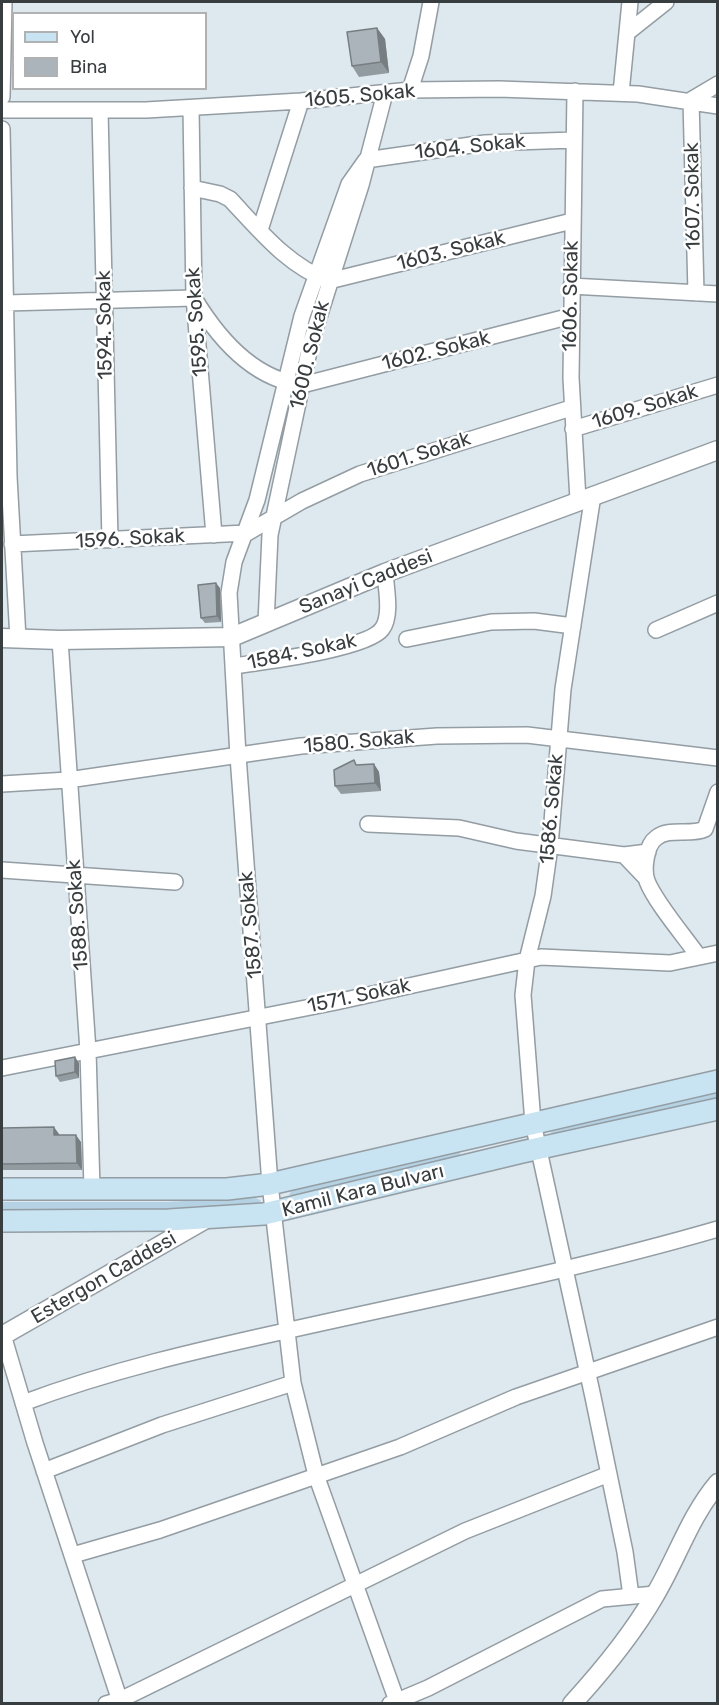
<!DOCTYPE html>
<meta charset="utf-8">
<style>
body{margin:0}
#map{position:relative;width:719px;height:1705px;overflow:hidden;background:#dde8ef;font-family:Rubik,sans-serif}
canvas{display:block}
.frame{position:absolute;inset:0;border:3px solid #383d3f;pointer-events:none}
.legend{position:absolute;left:12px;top:12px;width:195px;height:78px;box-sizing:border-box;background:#fff;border:2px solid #afb1b2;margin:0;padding:8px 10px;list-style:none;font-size:18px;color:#383d3f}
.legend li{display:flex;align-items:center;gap:12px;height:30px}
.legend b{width:30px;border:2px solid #afb1b2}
</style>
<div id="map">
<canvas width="719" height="1705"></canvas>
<div class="frame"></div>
<ul class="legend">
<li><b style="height:8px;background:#c8e3f1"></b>Yol</li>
<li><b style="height:16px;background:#aab4ba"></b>Bina</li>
</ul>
</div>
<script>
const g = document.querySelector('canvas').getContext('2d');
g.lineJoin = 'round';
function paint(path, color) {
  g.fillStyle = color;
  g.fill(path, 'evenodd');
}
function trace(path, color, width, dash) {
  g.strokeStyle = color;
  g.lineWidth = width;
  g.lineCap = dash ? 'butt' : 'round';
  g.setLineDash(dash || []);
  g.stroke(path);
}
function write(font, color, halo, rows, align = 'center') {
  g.font = font + ' Rubik,sans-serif';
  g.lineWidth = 5;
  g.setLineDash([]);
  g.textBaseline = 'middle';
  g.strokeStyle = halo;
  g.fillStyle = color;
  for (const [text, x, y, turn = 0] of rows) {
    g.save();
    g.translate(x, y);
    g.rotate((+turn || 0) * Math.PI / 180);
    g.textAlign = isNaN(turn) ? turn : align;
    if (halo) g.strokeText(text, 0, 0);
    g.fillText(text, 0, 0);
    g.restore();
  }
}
paint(new Path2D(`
 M717,1090V1099L557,1136L550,1132Z
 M459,1151L461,1156L292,1197L289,1194L294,1189Z
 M253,1197L260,1200L261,1203L159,1210H2V1202H168Z`), '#b4d2e3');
const minor = new Path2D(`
 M627,33L666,2
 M410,90L421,56L431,2
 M575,91L571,378L578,500
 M621,93L630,2
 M2,97L4,2
 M191,108L194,298L214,535
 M2,110H146L301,101L410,90L499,89L638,94L718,106
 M100,111L110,540
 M2,129L9,477L18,639
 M366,160L349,184L302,316L257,500L234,562L229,593L238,756L270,1184L293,1383L316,1475L398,1704
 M366,160L485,143L574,140
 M192,188L220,194L230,199C260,231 288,266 329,281L572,221
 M260,230L301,101
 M571,286L718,294
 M696,293L691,100L718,84
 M5,303L194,298C218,338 253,379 302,385L571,316
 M573,429L718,385
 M593,495L563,689L550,846L543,896L527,960L523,995L533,1123L593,1397L625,1552L631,1596
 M12,544L247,533L302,501L360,474L571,408
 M266,623L270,535L311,342L361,185L385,93
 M656,630L718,603
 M407,639L491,622L534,621L573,626
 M60,640L88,1051L92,1189
 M234,666C261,662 368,649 382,629C392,616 386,588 385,573
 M2,784L68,780L301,746L437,736L527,735L718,758
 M368,824L459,828L516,841L624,855
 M2,870L175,882
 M646,878L624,855L648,852
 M699,957C685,937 655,902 647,881C643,870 646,845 656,838C669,827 690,836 705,829L718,792
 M2,1068L336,1002L541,957L670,963L718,953
 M3,1335L35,1443L121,1704
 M23,1403C111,1370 199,1350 290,1330C433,1298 577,1270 718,1229
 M44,1471L162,1425L293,1383
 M73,1555L160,1530L400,1447L516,1397L718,1327
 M106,1704L120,1700L465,1531L609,1474
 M390,1704L428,1688L602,1599L655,1594`);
const tertiary = new Path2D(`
 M2,638L60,640L232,637L385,573L718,450
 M2,1336L206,1219
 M572,1704C604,1669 632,1635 655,1595C677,1558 690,1516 718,1483`);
const secondary = new Path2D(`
 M2,1189H227L270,1184L718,1081
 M2,1221L169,1220L264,1214L522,1152L718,1109`);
trace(minor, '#939da3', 18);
trace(tertiary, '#939da3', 21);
trace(secondary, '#939da3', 24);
trace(minor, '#fff', 15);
trace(tertiary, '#fff', 18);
trace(secondary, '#c8e3f1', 21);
paint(new Path2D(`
 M377,28L385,39L389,73L359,77L352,66Z
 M220,588L221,622L205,623L201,618Z
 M374,764L379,772L381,791L341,794L335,786L357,765Z
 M79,1063V1078L60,1082L56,1076Z
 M2,1128L59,1134V1135L81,1142L82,1170H2Z`), '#929ba0');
paint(new Path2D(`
 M377,28L385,39L389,73L381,62Z
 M216,583L220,588L221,622L217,616Z
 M374,764L379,772L381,791L375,783Z
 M75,1057L79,1063V1078L75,1072Z
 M54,1127L59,1134V1142L54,1135Z
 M76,1135L81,1142L82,1170L77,1163Z`), '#777e82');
const building = new Path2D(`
 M377,28L381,62L352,66L347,32Z
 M216,583L217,616L201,618L198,585Z
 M354,760L356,765L374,764L375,783L335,786L334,770Z
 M75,1057V1072L56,1076L55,1061Z
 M54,1127V1135H76L77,1163L2,1164V1128Z`);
paint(building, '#aab4ba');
trace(building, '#777e82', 1.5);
write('20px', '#383d3f', '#fff', [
 ["1605. Sokak",360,96,-5],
 ["1604. Sokak",470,147,-6],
 ["1607. Sokak",693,196,-91],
 ["1603. Sokak",451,251,-14],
 ["1606. Sokak",571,296,-89],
 ["1595. Sokak",197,322,-94],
 ["1594. Sokak",105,325,-91],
 ["1602. Sokak",436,351,-14],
 ["1600. Sokak",310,355,-76],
 ["1609. Sokak",645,407,-17],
 ["1601. Sokak",419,455,-18],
 ["1596. Sokak",130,539,-3],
 ["Sanayi Caddesi",366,582,-22],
 ["1584. Sokak",302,652,-12],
 ["1580. Sokak",359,742,-5],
 ["1586. Sokak",552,809,-85],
 ["1588. Sokak",78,915,-94],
 ["1587. Sokak",251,925,-95],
 ["1571. Sokak",359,996,-12],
 ["Kamil Kara Bulvarı",363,1191,-14],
 ["Estergon Caddesi",104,1278,-30]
]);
</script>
